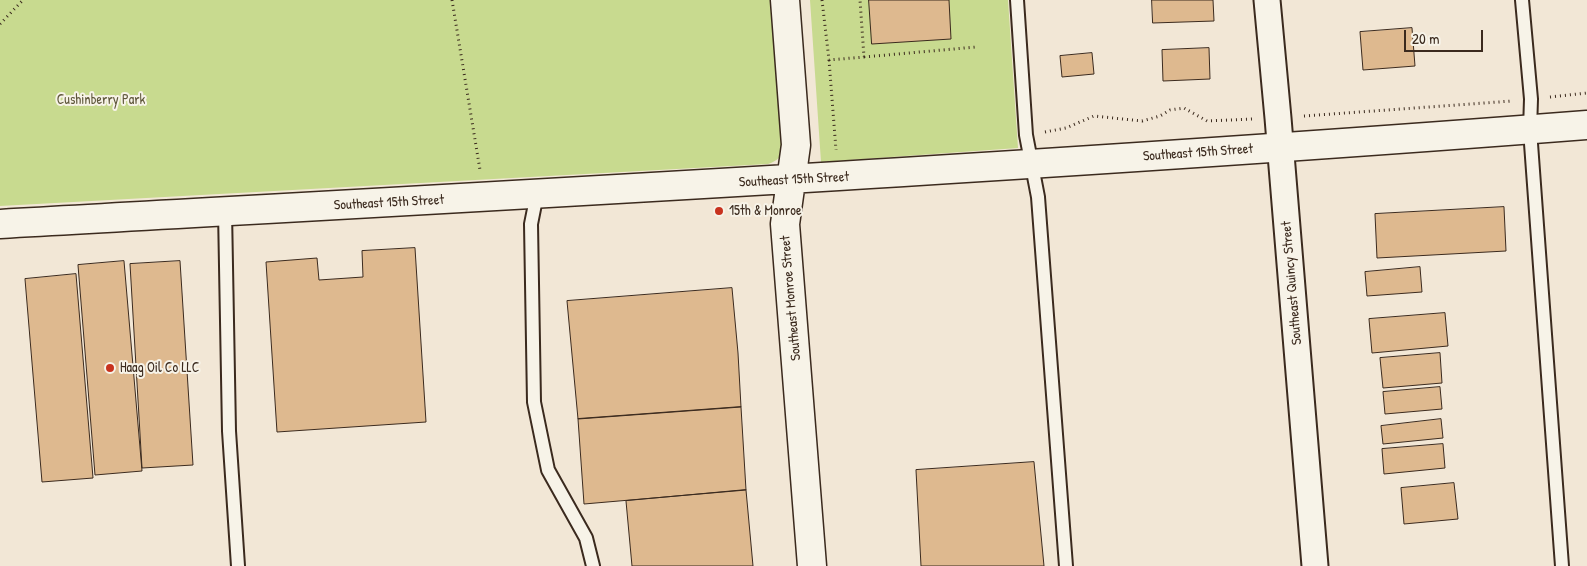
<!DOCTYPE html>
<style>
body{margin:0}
#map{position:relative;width:1587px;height:566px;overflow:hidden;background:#f2e7d6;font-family:"Patrick Hand",sans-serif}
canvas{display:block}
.scale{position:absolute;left:1404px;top:30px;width:79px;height:22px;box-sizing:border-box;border:2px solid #3b2a1e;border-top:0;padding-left:6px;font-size:15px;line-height:18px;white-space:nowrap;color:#3b2a1e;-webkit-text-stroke:4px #f7f3e8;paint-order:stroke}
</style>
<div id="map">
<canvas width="1587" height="566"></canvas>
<div class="scale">20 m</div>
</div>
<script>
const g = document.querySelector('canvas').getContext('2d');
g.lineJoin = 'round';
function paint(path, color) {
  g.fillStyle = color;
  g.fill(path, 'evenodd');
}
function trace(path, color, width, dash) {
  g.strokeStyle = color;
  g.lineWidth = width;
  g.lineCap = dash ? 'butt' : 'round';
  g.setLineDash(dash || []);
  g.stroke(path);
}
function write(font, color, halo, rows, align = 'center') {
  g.font = font + ' "Patrick Hand",sans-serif';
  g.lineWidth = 4;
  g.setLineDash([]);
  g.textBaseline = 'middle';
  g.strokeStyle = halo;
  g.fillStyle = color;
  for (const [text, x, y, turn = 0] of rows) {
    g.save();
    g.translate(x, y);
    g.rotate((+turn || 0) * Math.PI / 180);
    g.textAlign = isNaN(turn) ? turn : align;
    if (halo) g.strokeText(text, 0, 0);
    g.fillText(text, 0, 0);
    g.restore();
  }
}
paint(new Path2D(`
 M0,0H773L785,147C781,156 778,161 768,164L0,206Z
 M810,0H1008L1018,148L821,162Z`), '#c8da8f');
const building = new Path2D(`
 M869,0H949L951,39L872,44Z
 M1152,0H1213L1214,21L1153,23Z
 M1412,28L1415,66L1363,70L1360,32Z
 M1209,48L1210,79L1163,81L1162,50Z
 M1092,53L1094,74L1062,77L1060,56Z
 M1504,207L1506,251L1377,258L1375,214Z
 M415,248L426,422L277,432L266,262L317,258L319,280L363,277L362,251Z
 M124,261L142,471L95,475L78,265Z
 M180,261L193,465L142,468L130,264Z
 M1420,267L1422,292L1367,296L1365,272Z
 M76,274L93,478L42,482L25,279Z
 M732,288L738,353L741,407L578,419L567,301Z
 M1445,313L1448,346L1372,353L1369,319Z
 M1440,353L1442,383L1383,388L1380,358Z
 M1440,387L1442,409L1385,414L1383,392Z
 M741,407L746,490L584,504L578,419Z
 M1441,419L1443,438L1383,444L1381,426Z
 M1443,444L1445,468L1384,474L1382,449Z
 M1034,462L1044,566H921L916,470Z
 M1454,483L1458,519L1404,524L1401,488Z
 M746,490L753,566H632L626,501Z`);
paint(building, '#deb98f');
trace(building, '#3b2a1e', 1);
const service = new Path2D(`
 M1017,0L1026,135L1038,197L1066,566
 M1522,0L1531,99L1530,130L1562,566
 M537,194L531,224L534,402L548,470L586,538L593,566
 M225,211L229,431L238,566`);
const minor = new Path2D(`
 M1267,0L1278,118L1315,566`);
const tertiary = new Path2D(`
 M785,0L796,145L785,224L812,566
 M0,224C529,194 1058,166 1587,125`);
trace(service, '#3b2a1e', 16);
trace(minor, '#3b2a1e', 29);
trace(tertiary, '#3b2a1e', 31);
trace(new Path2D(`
 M452,0L480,170
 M822,0L829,60L864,57L860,0
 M0,24L23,0
 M864,57L976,47
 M829,60L836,150
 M1550,97L1587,93
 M1304,116L1512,101
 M1045,132L1066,128L1094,116L1142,121L1160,116L1170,110L1184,108L1207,121L1252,119`), '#3b2a1e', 3, [1, 4]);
trace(service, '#f7f3e8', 12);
trace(minor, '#f7f3e8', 25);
trace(tertiary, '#f7f3e8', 28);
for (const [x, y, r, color] of [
 [719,211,5,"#c8321e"],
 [110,368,5,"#c8321e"]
]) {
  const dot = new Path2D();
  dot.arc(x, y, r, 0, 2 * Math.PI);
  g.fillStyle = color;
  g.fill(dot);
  trace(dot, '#f7f3e8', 2);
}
write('14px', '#5e563a', '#f7f3e8', [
 ["Cushinberry Park",101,100]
]);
write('14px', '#3b2a1e', '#f7f3e8', [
 ["Southeast 15th Street",1198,153,-4],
 ["Southeast 15th Street",794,180,-3],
 ["Southeast 15th Street",389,203,-3],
 ["Southeast Quincy Street",1292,283,-95],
 ["Southeast Monroe Street",791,298,-95]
]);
write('14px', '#3b2a1e', '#f7f3e8', [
 ["15th & Monroe",729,211],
 ["Haag Oil Co LLC",120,368]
], 'left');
</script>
